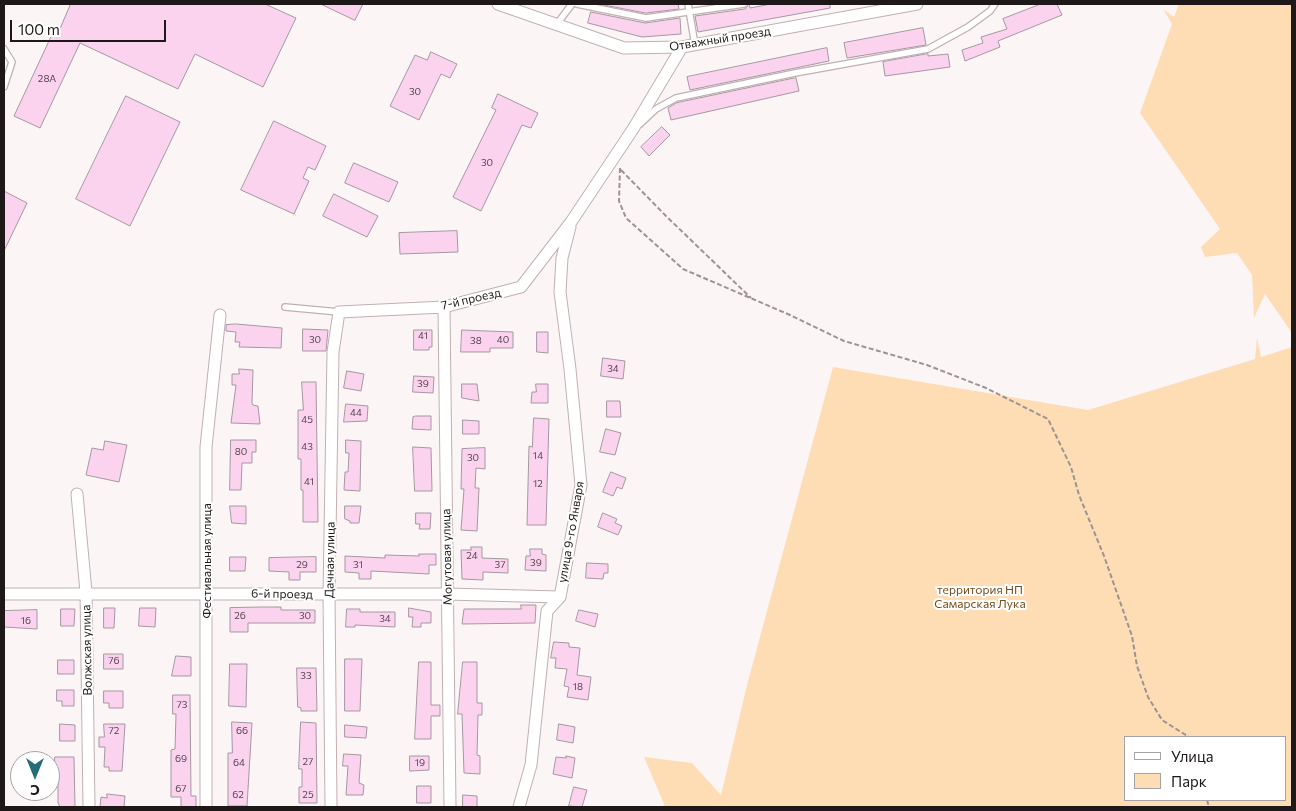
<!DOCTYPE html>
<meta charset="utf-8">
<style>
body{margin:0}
#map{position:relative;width:1296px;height:811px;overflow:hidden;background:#fcf5f6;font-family:Commissioner,sans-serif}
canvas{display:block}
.frame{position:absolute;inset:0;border:5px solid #1e1818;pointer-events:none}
.legend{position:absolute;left:1124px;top:736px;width:162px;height:65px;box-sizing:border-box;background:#fff;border:1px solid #a5a3a3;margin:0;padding:6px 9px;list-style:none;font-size:15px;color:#1e1818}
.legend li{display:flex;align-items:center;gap:10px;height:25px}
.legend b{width:25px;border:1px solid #a5a3a3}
.north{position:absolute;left:10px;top:751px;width:50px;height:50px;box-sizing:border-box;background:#fff;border:1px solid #a5a3a3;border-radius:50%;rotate:180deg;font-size:14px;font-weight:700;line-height:20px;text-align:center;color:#1e1818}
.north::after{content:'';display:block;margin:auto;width:18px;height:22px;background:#266d7a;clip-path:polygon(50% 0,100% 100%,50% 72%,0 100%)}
.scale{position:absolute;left:10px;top:20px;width:156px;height:22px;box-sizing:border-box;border:2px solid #1e1818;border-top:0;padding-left:6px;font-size:15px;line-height:18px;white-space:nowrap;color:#1e1818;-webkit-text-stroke:4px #fff;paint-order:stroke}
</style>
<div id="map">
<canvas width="1296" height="811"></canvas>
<div class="frame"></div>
<ul class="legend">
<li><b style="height:6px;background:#fff"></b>Улица</li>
<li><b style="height:14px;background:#feddb5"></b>Парк</li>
</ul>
<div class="north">С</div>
<div class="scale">100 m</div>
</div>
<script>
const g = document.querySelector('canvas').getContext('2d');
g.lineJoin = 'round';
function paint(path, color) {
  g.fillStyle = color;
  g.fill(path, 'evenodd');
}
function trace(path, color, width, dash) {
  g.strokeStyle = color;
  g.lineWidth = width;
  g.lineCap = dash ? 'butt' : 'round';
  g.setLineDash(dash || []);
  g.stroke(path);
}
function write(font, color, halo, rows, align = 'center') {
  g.font = font + ' Commissioner,sans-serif';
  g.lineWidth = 4;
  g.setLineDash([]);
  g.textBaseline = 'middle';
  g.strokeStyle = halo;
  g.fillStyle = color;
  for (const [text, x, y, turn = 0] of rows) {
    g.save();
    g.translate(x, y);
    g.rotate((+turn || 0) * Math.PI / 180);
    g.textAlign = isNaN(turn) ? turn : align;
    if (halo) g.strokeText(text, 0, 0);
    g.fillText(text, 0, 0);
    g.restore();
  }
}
paint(new Path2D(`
 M1179,4H1292V333L1265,294L1254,318L1252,275L1237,253L1205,257L1201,247L1220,229L1140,113L1172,24L1163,9L1174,17Z
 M1257,338L1261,357L1292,347V807H663L664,804L644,757L692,763L721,795L747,685L833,367L1088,410L1255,359ZM1125,737H1285V800H1125Z`), '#feddb5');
const building = new Path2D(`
 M71,4H265L296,18L263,87L195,54L178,89L80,43L40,128L14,116L55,28L59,30Z
 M321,4H363L355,20Z
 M599,4H678L679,9L646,13Z
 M749,4L750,8L771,4H830V8L698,32L695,16L745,9Z
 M1041,4H1057L1062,15L998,41L1000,47L965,61L962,50L983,43L981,37L1007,29L1003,19Z
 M591,12L645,23L680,18L681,34L642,37L588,23Z
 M923,28L926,45L847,58L844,43Z
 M827,48L829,61L690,90L687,77Z
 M431,52L457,64L450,78L441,74L419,120L390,106L415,55L427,60Z
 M928,54V56L948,54L950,67L885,76L883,62Z
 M796,78L799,91L671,120L668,108L676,103Z
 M498,94L538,113L531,128L522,125L481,211L453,197L496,110L492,108Z
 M126,96L180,122L130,226L76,199Z
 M274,121L326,146L315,170L308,167L303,178L309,181L294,214L241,190Z
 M662,127L670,135L649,156L641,147Z
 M354,163L398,182L389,202L345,183Z
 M4,191L27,203L4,251Z
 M334,194L378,216L367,237L323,216Z
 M457,231L458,252L400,254L399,233Z
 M236,324L282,328L281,348L239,347L240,342H235L236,332L226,331V325Z
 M303,329L328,330L326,351H303Z
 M414,330H432V347H429V350H414Z
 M462,330L513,332V348H490V352H461Z
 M537,332H548V353L537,352Z
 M603,358L625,361L623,379L601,376Z
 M239,369L253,370L252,403L253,405L258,406L260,424L231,423L236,385H232V374H239Z
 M347,371L364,374L361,391L344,388Z
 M414,376L434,377L433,393L413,392Z
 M302,382H316L318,522H303V490H301V459H298V410H303Z
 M462,384H477L479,401L462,398Z
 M536,384H548V403H531L532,392H536Z
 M607,401H620L621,417H607Z
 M346,404L368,406L367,421L344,422Z
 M416,416H431V430L412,429L413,417Z
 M534,418L549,419L546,525H527L529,446L532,447Z
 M463,420L479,421V434H463Z
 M606,429L621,433L615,455L600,452Z
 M231,440H256V452H252V463H242L241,490H230Z
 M346,440L361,441L360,491L344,490L345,472H348L349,453H346Z
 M105,441L127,445L119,482L86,475L92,448L103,450Z
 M413,447L431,448L432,491H415Z
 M485,448V469L476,468L475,488H479L477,531L461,530L464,489H461L462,449Z
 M611,472L626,478L622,489L617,487L613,496L603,492Z
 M230,506H246V524L232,523Z
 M345,506H361L359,523H350V521L345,519Z
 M416,513H431L430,529H419L420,524H416Z
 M603,513L617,519L615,523L622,526L618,535L598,527Z
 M471,547H482V558L508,559V573L483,572V580L462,579L461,550H471Z
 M530,549H542V554L546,555V571L525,570L526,556H530Z
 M419,554H436V565H429V574L371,571V579H359V573L345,572V556L385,558V555L419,556Z
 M230,557H246L245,571H230Z
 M316,557V572H300V580H289V572L269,571V558Z
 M587,563L608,564V573H604L603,579L586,578Z
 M521,605H536L535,623L462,624L464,609H521Z
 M263,607H281V610H315V623H248V632H230V608Z
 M104,608H115L114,628H104Z
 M140,608H156L155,627L139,626Z
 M409,608L431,612V623H421V627H412L413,617H409Z
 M61,609H75L74,626H61Z
 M347,609H360V612H395V627L355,625V627H346Z
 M37,610V629L4,627V611Z
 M579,610L598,614L595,627L576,621Z
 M554,642L569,643V647L580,648L577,675L591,677L588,700L567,697L569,687L564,686L567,669L555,668L556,658H551Z
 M104,654H123V669H104Z
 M176,656L191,657V676H172Z
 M345,659H362L360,711H345Z
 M58,660H74V674H58Z
 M419,662H431V705H440V716H431V739H415Z
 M463,662H477V703H482V715H478L477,755L480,756V774L464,773L462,714H458Z
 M230,664H247L246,707L229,706Z
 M297,668H316L317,711H301V708L298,707Z
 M57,690H74V706H62V701H57Z
 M104,691H123V708H109V703H104Z
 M173,695H190L191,796H196V807H181V797H171V750L175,749L176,714H173Z
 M232,722L252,723L247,806H228V753H232Z
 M301,722L316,723L317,803H299V787H302V769H299Z
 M60,724L75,725V741H60Z
 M104,724H125L122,771H109V767H104L105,747H99V737H104Z
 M559,724L575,727L573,743L557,740Z
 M345,725L367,727L366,738L345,737Z
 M344,754L361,755L359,783L364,785L363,795H346L348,766H343Z
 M410,756H429V770L410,771Z
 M566,756L575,758L572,778L553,774L556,757L566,758Z
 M55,757H74L75,807H60L58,803V775H55Z
 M417,786H431V803H417Z
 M574,787L587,790L582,807L569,806Z
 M107,794L125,796L124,807H100L101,797L107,798Z
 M463,795L477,796V807H463Z`);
paint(building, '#fbd3ef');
trace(building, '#a597a0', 1);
const service = new Path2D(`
 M577,4L646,18L744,4
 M688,4L695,45
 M557,24L572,4
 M4,49L12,62L4,87
 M640,124L656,109L676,98L795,73L928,49L968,27L990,11L995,4
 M285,307L339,312`);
const minor = new Path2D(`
 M498,4L624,48L682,47L917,4
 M444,307L450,807
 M77,494L86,592L89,807
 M4,594H447L560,597
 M206,807V447L220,315
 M331,807L329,595L333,352L339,312L444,307L521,287L571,222L633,129L682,47
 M519,807L531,765L547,611L560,597L581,485L570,369L560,292L562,258L570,227`);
trace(service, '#c1b0b2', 8);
trace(minor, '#c1b0b2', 13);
trace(new Path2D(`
 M620,168L619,201L626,218L683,269L790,315L844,341L927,365L986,388L1048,419L1071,467L1079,495L1104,556L1132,636L1137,666L1148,697L1162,720L1189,737
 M621,170L666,216L751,298
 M1207,800L1209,807`), '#9b9495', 2, [5, 2.5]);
trace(service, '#fff', 5.5);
trace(minor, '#fff', 11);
write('10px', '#55474e', null, [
 ["28А",47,79],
 ["30",415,92],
 ["30",487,163],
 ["41",423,336],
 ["30",315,340],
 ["40",503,340],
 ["38",476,341],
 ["34",613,369],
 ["39",423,384],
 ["44",356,413],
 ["45",307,420],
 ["43",307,447],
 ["80",241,452],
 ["14",538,456],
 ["30",473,458],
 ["41",309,482],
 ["12",538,484],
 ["24",472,556],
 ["39",536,563],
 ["29",302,565],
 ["31",358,565],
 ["37",500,565],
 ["26",240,616],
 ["30",305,616],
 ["34",385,619],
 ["16",26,621],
 ["76",114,661],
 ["33",306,676],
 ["18",578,687],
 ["73",182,705],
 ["72",114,731],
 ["66",242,731],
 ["69",181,759],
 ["27",308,762],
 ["64",239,763],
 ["19",420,763],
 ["67",181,789],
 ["62",238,795],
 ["25",308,795]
]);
write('12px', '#1e1818', '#fff', [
 ["Отважный проезд",720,39,-9],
 ["7-й проезд",471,299,-13],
 ["улица 9-го Января",571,532,-80],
 ["Могутовая улица",447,557,-91],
 ["Дачная улица",330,560,-89],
 ["Фестивальная улица",207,561,-90],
 ["6-й проезд",282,594,1],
 ["Волжская улица",87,650,-91]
]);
write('12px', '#734e1c', '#fff', [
 ["территория НП",980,590],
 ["Самарская Лука",980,604]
]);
</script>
